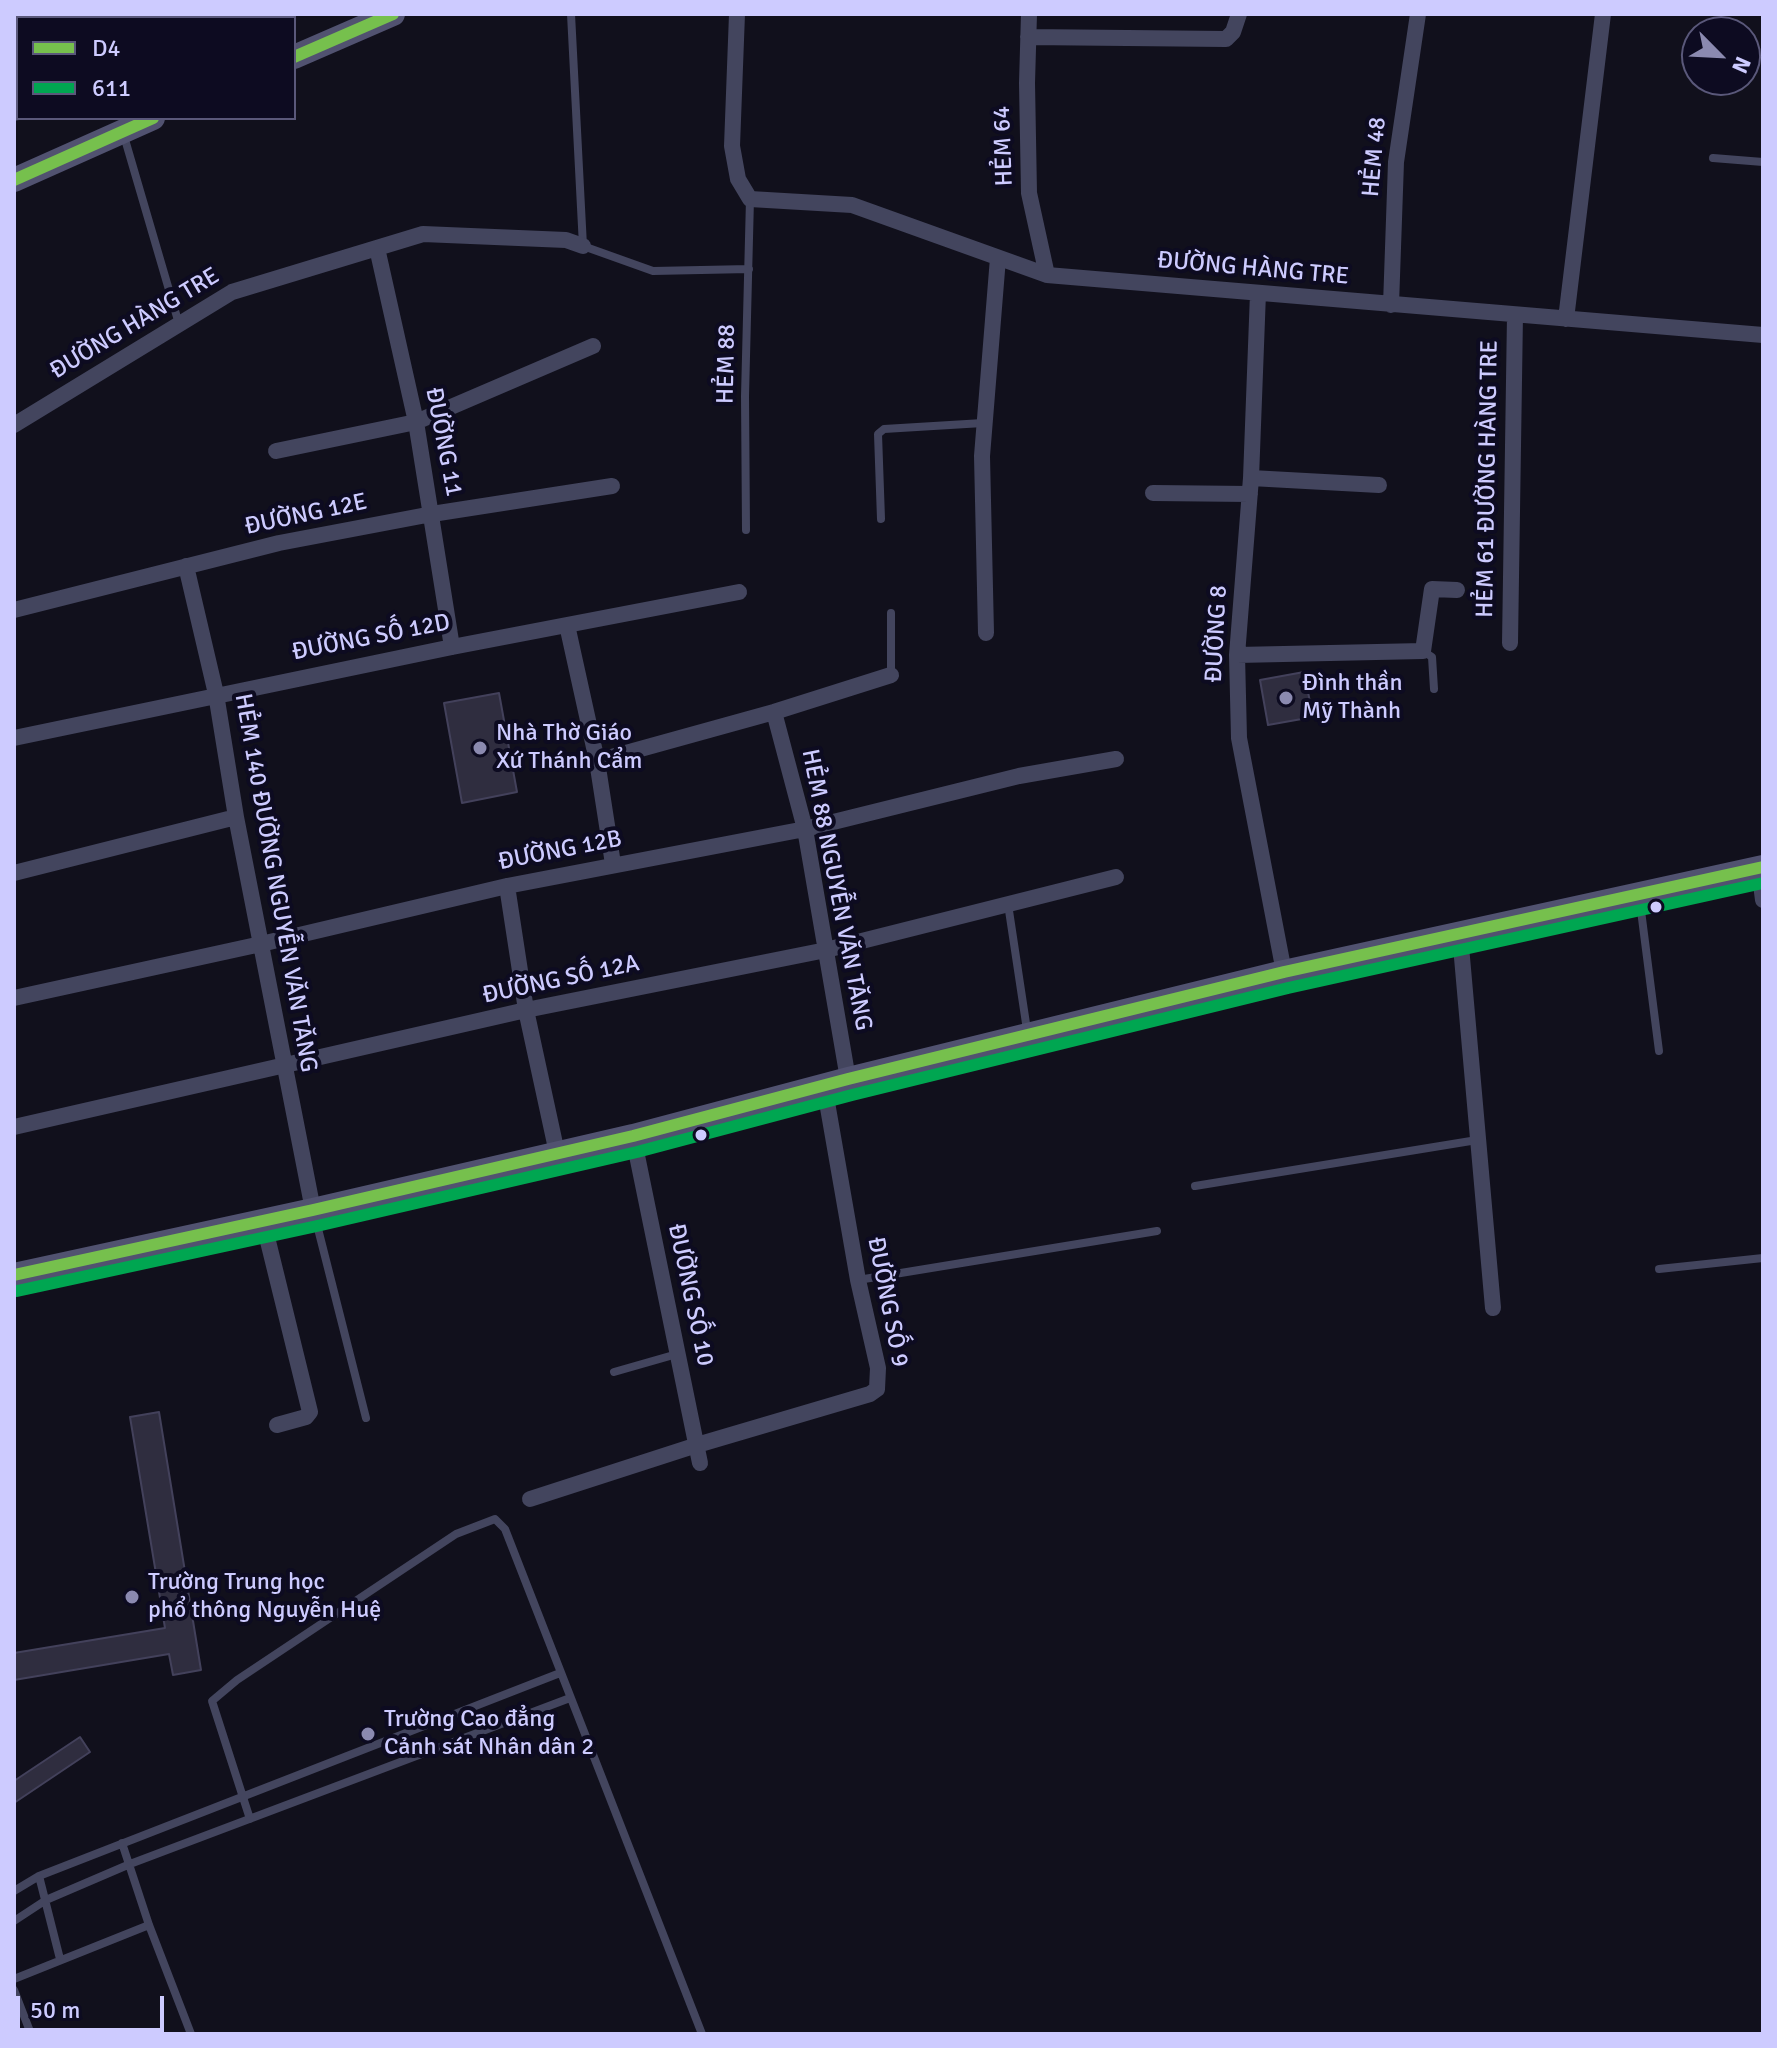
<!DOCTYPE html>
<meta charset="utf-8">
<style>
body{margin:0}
#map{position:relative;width:1777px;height:2048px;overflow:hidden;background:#11101c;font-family:Signika,sans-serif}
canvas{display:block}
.frame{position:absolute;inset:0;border:16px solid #cdcbff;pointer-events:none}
.legend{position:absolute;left:16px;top:16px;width:280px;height:104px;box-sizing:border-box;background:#0d0b21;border:2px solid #5a587a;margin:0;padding:10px 14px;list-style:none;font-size:24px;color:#cdcbff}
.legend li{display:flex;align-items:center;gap:16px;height:40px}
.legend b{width:40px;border:2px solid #5a587a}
.north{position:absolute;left:1681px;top:16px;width:80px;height:80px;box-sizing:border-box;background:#0d0b21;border:2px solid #5a587a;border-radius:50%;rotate:114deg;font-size:22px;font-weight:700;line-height:32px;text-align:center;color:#cdcbff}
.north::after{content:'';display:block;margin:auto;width:28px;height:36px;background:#8b8ab0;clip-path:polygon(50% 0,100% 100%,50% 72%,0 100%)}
.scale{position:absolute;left:16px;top:1996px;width:148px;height:36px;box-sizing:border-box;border:4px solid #cdcbff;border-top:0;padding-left:10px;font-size:24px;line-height:28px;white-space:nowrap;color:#cdcbff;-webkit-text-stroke:6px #0d0b21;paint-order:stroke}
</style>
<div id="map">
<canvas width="1777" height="2048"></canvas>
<div class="frame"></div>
<ul class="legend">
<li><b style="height:10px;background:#76c04d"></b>D4</li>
<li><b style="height:10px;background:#00a651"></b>611</li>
</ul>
<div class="north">N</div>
<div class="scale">50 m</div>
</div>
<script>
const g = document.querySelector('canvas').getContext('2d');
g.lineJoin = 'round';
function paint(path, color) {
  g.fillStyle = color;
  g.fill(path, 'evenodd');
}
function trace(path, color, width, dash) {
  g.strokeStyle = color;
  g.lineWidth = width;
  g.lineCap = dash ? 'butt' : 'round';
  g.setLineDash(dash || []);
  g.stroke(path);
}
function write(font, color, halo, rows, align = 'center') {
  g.font = font + ' Signika,sans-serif';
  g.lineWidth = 8;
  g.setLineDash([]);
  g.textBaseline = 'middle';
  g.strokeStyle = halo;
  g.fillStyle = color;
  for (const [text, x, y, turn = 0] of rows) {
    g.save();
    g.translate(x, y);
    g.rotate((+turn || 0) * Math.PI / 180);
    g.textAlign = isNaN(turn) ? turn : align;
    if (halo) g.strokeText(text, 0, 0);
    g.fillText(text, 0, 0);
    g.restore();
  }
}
const building = new Path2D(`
 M1304,672L1313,717L1268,725L1260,680Z
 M499,693L517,792L462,803L444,703Z
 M159,1412L201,1670L173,1675L169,1654L14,1680V1653L165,1628L130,1417Z
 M80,1737L90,1752L14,1803V1781Z`);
paint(building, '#2f2d3f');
trace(building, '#43415b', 2);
trace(new Path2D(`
 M79,14L80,18
 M571,14L583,246L653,271L749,269
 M14,117L18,116
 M124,136L179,324
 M1713,158L1763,162
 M881,519L878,434L884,429L983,423
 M746,530L745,396L750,199
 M891,613V675
 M1423,651L1432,657L1434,689
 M1639,895L1659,1051
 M1008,904L1027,1030
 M1195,1186L1477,1140
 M314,1213L366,1418
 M1659,1269L1763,1258
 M858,1280L1157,1231
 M614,1372L677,1354
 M250,1819L212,1701L237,1680L456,1534L495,1519L505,1529L702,2034
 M122,1843L149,1925L191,2034
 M39,1876L60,1959
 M14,1891L39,1876L560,1673
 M14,1921L46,1900L130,1864L570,1698
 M14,1979L149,1925
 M14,1990L31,2034`), '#43455e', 8);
trace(new Path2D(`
 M737,14L732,146L738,179L750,199L852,205L1047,275L1763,335
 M1029,14L1027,83L1029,193L1047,275
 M1028,37L1226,39L1233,32L1239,14
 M377,248L416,422L452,647
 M1258,293L1251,478L1237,655L1239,738L1284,972
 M1391,305L1396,162L1418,14
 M1566,319L1603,14
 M14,425L232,292L423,234L566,240L583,246
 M276,451L416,422L593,346
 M1251,478L1379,485
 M1153,493L1250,494
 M186,566L216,694L236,817L313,1210
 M14,610L279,543L432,514L612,486
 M567,625L597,761L613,864
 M986,633L982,456L998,258
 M1510,643L1515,315
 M1237,655L1423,651L1432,589L1457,590
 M774,712L805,829L848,1079
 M14,738L452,647L739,592
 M597,761L774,712L891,675
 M1759,868L1763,900
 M14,873L236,817
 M507,886L526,1010L557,1153
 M1460,935L1493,1308
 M14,998L261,944L507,886L805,829L1019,776L1116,759
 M14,1127L526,1010L826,950L1116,877
 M633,1136L700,1463
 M263,1221L310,1412L306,1417L277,1425
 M530,1499L697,1445L870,1394L877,1389L878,1368L858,1280L824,1085`), '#43455e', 16);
trace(new Path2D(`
 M294,57L393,14
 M14,180L153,118
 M14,1275L313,1210L633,1136L848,1079L1284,972L1763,867`), '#515270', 24);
trace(new Path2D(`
 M294,57L393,14
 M14,180L153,118
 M14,1275L313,1210L633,1136L848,1079L1284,972L1763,867`), '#76c04d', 12);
trace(new Path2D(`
 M17,1291L317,1226L637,1152L852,1095L1288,988L1763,883`), '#00a651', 12);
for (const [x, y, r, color] of [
 [1286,698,8,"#8b8ab0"],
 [480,748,8,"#8b8ab0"],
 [1656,907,7,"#cdcbff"],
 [701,1135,7,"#cdcbff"],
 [132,1597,8,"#8b8ab0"],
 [368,1734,8,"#8b8ab0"]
]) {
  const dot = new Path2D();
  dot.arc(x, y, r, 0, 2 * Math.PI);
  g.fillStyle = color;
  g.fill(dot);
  trace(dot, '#0d0b21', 3);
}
write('24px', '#cdcbff', '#0d0b21', [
 ["HẺM 64",1004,146,-92],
 ["HẺM 48",1375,157,-85],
 ["ĐƯỜNG HÀNG TRE",1253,269,5],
 ["ĐƯỜNG HÀNG TRE",135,324,-31],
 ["HẺM 88",727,364,-89],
 ["ĐƯỜNG 11",443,442,79],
 ["HẺM 61 ĐƯỜNG HÀNG TRE",1488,479,-89],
 ["ĐƯỜNG 12E",306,515,-12],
 ["ĐƯỜNG 8",1217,634,-87],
 ["ĐƯỜNG SỐ 12D",371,638,-11],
 ["ĐƯỜNG 12B",560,851,-11],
 ["HẺM 140 ĐƯỜNG NGUYỄN VĂN TĂNG",275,883,80],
 ["HẺM 88 NGUYỄN VĂN TĂNG",836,890,79],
 ["ĐƯỜNG SỐ 12A",561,980,-12],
 ["ĐƯỜNG SỐ 10",690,1295,78],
 ["ĐƯỜNG SỐ 9",887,1302,79]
]);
write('24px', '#cdcbff', '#0d0b21', [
 ["Đình thần",1302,684],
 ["Mỹ Thành",1302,712],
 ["Nhà Thờ Giáo",496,734],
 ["Xứ Thánh Cẩm",496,762],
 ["Trường Trung học",148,1583],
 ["phổ thông Nguyễn Huệ",148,1611],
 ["Trường Cao đẳng",384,1720],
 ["Cảnh sát Nhân dân 2",384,1748]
], 'left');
</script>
